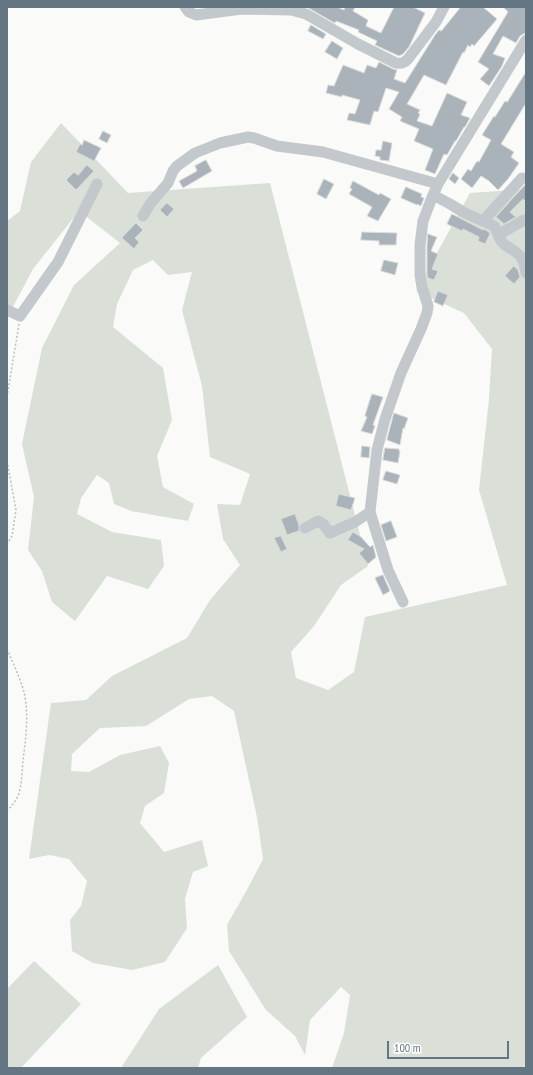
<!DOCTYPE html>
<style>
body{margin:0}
#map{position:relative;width:533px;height:1075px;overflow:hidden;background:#fafaf8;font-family:"PT Sans Narrow",sans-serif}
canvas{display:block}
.frame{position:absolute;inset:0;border:8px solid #657683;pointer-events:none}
.scale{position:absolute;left:387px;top:1041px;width:122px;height:18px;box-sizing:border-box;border:2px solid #657683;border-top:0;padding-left:5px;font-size:12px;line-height:14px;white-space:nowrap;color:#657683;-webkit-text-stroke:3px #fff;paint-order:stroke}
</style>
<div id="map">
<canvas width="533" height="1075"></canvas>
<div class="frame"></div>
<div class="scale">100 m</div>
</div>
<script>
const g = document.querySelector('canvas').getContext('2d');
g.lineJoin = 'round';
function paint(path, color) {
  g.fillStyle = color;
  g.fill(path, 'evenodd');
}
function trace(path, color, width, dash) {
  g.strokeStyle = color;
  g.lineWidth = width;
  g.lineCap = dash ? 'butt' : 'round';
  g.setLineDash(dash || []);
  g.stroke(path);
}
paint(new Path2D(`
 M61,123L128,193L270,183L368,566L341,585L314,626L291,652L296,678L328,690L354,672L365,617L507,585L479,490L489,399L492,349L464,313L416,291L470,193L526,189V1068H332L344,1033L350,995L341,987L310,1020L305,1055L295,1036L266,1010L229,951L227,925L248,888L263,859L257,817L234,711L212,696L189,699L146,726L100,728L72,754L71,771L89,772L120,755L160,746L169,763L164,793L145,806L140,823L164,852L202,840L208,866L193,872L185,899L187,928L165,962L132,970L93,963L72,951L70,920L81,906L87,881L69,859L49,855L29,859L51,703L86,700L112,676L187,638L210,600L240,565L223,539L217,504L240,505L250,474L210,457L202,386L182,310L192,272L168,275L153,260L133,270L117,304L113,327L163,368L172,420L157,456L163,487L194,504L188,521L131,511L114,504L109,483L97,475L81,498L77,514L112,532L161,540L164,566L148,589L107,576L75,621L52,602L42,571L28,550L34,497L22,444L42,348L74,285L120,243L79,211L33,269L7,318V221L20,211L31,162Z
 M34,961L81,1004L21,1068H7V989Z
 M218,965L247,1017L201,1058L198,1068H121L159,1009Z`), '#dadfd7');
const building = new Path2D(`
 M307,7H337L344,10L345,7H355L353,11L368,20L366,26L381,33L394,7H413L425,13L409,47L403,54L399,56L375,45L377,41L358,32L359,30L336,21L335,23Z
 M461,7H483L497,19L474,46L472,44L470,47L468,45L464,53L463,52L446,85L424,75L407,104L420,110L418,113L420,114L417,121L432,126L447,93L467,102L461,115L470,118L465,127H464L456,141H455L447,155L444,154L435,174L425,170L433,149L414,141L419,129L400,121L402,117L389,109L399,92L386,88L378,112L374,111L370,125L347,120L349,113L355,114L360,100L342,95V97L326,93L328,85L334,86L343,65L364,73L367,65L376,68L379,62L393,69L397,70L394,79L405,83L435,35L439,30L441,31Z
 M503,7H526V33L523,34L520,36L516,43L503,36L493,54L505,58L502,66L489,86L480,79L489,69L478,62L508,12Z
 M311,25L326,34L323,39L308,31Z
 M332,41L343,48L337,59L325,52Z
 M526,72V103L501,144L514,152L511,157L519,163L508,179L498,190L489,181L481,176L472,188L461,179L468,169L471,171L477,161L479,162L491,140L482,135L494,116L495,117L505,101L507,102Z
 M103,131L111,135L107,143L99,139Z
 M84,140L101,148L94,161L76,152L80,144L82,145Z
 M383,141L392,143L389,161L380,160V157L375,156L376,150H381Z
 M206,160L212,171L183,188L179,181L197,171L195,166Z
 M87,165L94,171L76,190L66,180L74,172L78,175Z
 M453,173L459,178L455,184L449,179Z
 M324,179L334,184L326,199L317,194Z
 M353,181L379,195L380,193L391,199L378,221L367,216L372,207L349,194L352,189L350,188Z
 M526,184V202L523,199L510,212L516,217L504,224L496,217Z
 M406,187L422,194L421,197L424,198L421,206L417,204V205L401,198Z
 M167,203L174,209L167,217L160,210Z
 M452,214L483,230L484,229L489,232L490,234L485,244L478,241L479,237L463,229L462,231L447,224Z
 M136,223L143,230L135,238L139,242L134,249L122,238Z
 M362,232L397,233L396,245H379V241L361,240Z
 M428,234L437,237L431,251L438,254L432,269L438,271L434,280L428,278L427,274V245Z
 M384,260L398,263L395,275L381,271Z
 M514,266L518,270L520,277L514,284L505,276Z
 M438,291L448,295L443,306L434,302Z
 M372,394L383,397L373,425L375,426L372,434L361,431L367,417L365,416Z
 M394,413L408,418L404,429L403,428L400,445L387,440Z
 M362,446L370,447L369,458L361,457Z
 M385,448L399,449V451H400L398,463L383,460Z
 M386,471L400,475L397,484L383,480Z
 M339,494L355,498L351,510L336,506Z
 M295,514L299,525V531L287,535L281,519Z
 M391,521L397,537L386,541L381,525Z
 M353,532L361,537L370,547L373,545L376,557L368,564L359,553L364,549L348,540Z
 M281,536L287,549L281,552L274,538Z
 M383,575L390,591L383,595L375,578Z`);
paint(building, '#aab3b9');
trace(building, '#dcdcda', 1);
trace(new Path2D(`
 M7,397L19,324
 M7,461L16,510L12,536L7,544
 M7,649C13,663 20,678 24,692C29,715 26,738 23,760C22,772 22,785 18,796C15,802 11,807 7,811`), '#bbbfc2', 1.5, [2, 2]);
trace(new Path2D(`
 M185,7L189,12L196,15L242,9L291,10L306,14L358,44L396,63C402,64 404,63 408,59L436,22L444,7
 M433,195L450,204L463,212L494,226C498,231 498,239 503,243C505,246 509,247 511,249C522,255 524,261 526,273
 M143,216L150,204L168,183L173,171L177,166L195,153L220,143L248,137L254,138L277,146L323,152L438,184
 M483,221L522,178
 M498,235L524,220H526
 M7,310L20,316L58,262L97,184
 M305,528L318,521L323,524L330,533L355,522L370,512
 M403,602L388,570L370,512L377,450L385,419L401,373L421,329L427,313L428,306L422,287L420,275V245L423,221L433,195L438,184L526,40`), '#c3c8cc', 11);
</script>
